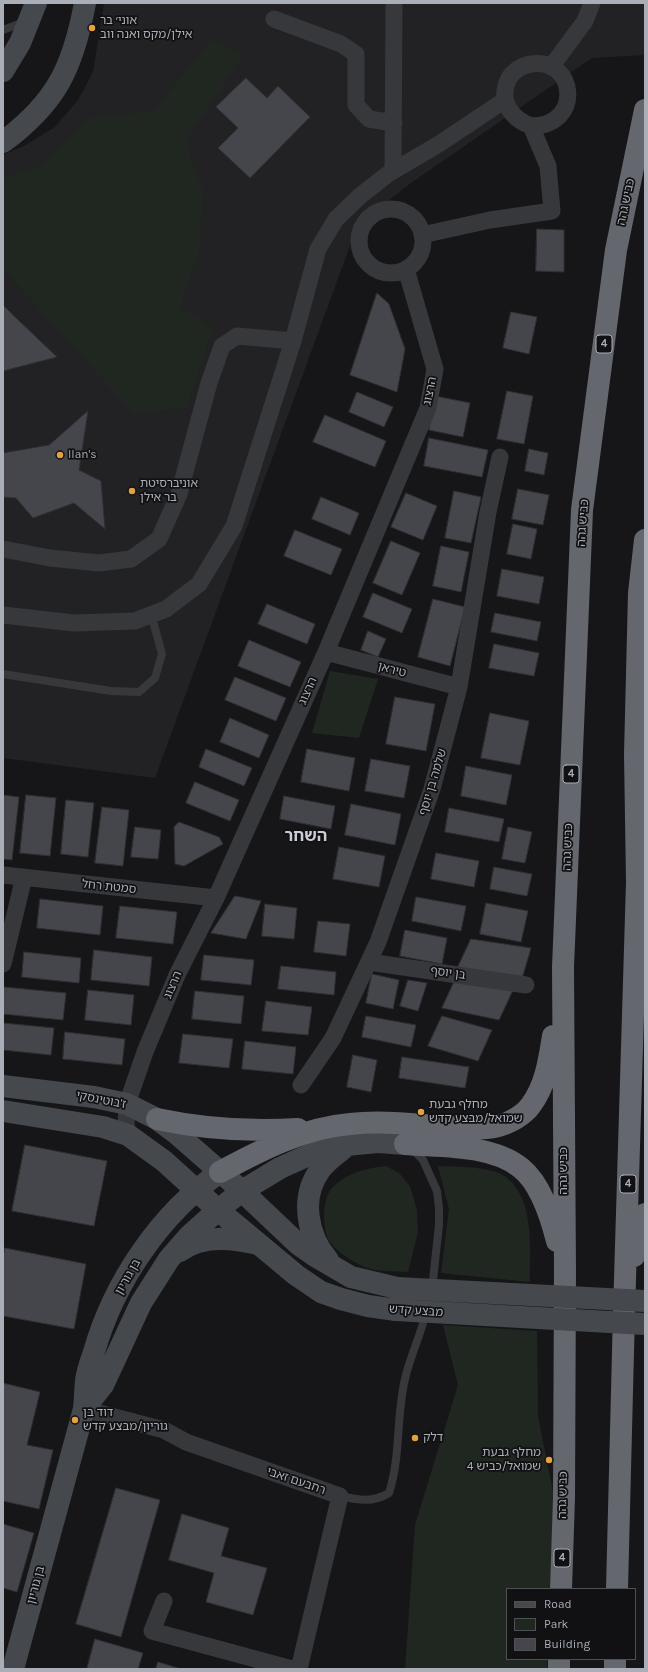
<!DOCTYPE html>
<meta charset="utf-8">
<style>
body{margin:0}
#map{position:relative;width:648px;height:1672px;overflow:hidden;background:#161618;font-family:Karla,sans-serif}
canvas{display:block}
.frame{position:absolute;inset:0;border:4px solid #a9aeb7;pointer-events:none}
.legend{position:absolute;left:506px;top:1588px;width:130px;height:72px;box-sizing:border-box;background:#111113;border:1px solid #4e5055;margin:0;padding:5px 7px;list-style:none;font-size:12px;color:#a9aeb7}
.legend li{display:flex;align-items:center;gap:8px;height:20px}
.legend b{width:20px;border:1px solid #4e5055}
</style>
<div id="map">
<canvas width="648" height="1672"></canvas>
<div class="frame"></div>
<ul class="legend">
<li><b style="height:5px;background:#45484c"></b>Road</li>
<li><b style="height:11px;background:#202721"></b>Park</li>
<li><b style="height:11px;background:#45464b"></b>Building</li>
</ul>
</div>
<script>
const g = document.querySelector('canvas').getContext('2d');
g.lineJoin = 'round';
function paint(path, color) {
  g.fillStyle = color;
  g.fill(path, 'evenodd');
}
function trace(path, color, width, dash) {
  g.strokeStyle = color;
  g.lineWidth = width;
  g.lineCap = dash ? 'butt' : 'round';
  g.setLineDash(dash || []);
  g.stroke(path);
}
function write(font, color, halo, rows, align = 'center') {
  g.font = font + ' Karla,"Noto Sans Hebrew",sans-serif';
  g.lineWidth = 3.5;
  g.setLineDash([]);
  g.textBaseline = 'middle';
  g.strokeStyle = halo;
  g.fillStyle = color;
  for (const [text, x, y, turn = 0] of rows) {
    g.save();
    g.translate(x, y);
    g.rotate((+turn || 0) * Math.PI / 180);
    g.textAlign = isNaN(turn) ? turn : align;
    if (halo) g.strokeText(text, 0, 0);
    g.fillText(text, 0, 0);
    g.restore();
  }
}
paint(new Path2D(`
 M104,3H645V49L643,55L592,58L411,183L358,224L155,778L3,758V155L24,146L55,127L78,100L93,72Z`), '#222225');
paint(new Path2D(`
 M211,40L244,53L185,142L203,192L199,250L180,307L213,328L186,408L133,413L3,268V178L40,166L88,119L155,110Z
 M330,671L378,679L359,738L312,733Z
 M386,1166L399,1173L410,1186L417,1210L418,1232L408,1272C396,1271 375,1272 365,1267C353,1262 338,1253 330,1242C322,1230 322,1201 331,1189C345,1173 367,1168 386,1166Z
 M438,1166C457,1167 477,1166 496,1172C536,1187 530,1248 530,1282L441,1273L449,1209Z
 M443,1325L537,1331L538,1416L554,1497L550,1589H507V1659H547V1669H405L415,1525L458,1385Z`), '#202721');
const building = new Path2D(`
 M246,78L267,98L278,86L310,117L250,178L218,148L238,128L216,107Z
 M537,229L564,230V272L536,271Z
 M377,293L389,304L405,349L397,392L350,375Z
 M3,305L14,316L57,357L3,371Z
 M511,312L537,317L529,354L503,348Z
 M507,391L533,396L524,444L497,439Z
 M357,392L393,407L384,427L349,412Z
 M435,396L470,403L463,437L429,430Z
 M88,411L79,470L101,481L105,529L74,503L33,518L16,498L3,497V453L49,445Z
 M325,415L386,441L375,467L313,442Z
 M429,438L488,450L482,477L424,466Z
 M529,449L548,453L544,475L525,471Z
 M518,489L549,495L543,525L512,519Z
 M454,491L481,497L471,543L445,538Z
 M406,493L437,506L423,540L391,527Z
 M321,497L359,513L350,535L312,519Z
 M513,524L537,529L531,559L507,554Z
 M295,530L342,549L331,575L284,556Z
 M391,541L420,553L402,595L373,583Z
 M441,546L469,552L461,592L433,586Z
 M502,569L544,577L539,604L497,596Z
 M373,593L412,609L402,633L363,617Z
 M433,599L465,607L450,666L418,657Z
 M267,604L315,624L307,644L258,624Z
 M495,613L541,622L537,641L491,632Z
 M368,631L386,639L378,657L361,650Z
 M249,640L301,662L290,687L238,666Z
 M494,644L539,653L534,676L489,668Z
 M235,677L286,698L276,721L225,700Z
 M395,697L435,704L426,751L386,744Z
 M490,713L529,721L520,765L481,758Z
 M230,718L269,735L259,758L220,742Z
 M206,749L252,768L244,786L199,767Z
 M307,749L355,758L349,791L301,782Z
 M371,759L410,766L404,798L365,791Z
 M466,766L512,775L506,805L461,796Z
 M195,782L239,800L230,821L186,803Z
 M3,795L19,797L12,860L3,859Z
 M26,795L56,798L50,856L20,853Z
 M284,796L335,806L331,829L280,819Z
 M66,800L94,803L88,857L61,854Z
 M351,804L401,814L395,845L345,835Z
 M102,807L129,810L123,866L95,863Z
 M449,808L504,819L499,842L445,832Z
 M179,822L219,837L223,844L184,866L175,864L174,827Z
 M135,827L161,830L158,859L131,857Z
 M508,827L532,832L525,863L502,859Z
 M339,847L385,856L379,887L333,879Z
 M436,853L479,861L474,887L431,879Z
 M494,867L532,874L527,896L490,889Z
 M235,896L261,901L246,939L211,933Z
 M416,897L466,906L461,931L412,921Z
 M40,899L103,906L100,935L37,928Z
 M486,903L528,911L521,942L480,934Z
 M265,904L297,908L294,939L262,936Z
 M120,906L177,912L173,944L116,938Z
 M318,921L350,924L346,956L314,952Z
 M405,930L447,938L442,964L400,956Z
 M471,939L531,948L521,982L457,969Z
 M94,950L152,957L149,986L91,980Z
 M24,952L81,958L79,983L22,977Z
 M204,955L254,960L251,985L201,980Z
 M281,966L336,972L334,995L278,989Z
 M372,974L399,980L393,1009L366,1003Z
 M456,978L513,990L499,1020L442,1008Z
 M408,980L427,983L418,1011L400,1006Z
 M4,987L66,993L63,1020L3,1014Z
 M88,990L134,995L131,1025L85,1020Z
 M195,991L244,996L241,1024L192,1019Z
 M266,1001L312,1007L308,1035L262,1031Z
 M366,1016L416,1025L411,1047L362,1037Z
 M442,1016L492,1030L478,1061L428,1046Z
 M3,1023L54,1028L51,1055L3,1050Z
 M65,1032L125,1039L122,1065L63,1059Z
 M183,1034L233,1039L229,1068L179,1063Z
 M245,1041L296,1047L293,1074L242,1069Z
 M353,1055L377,1060L371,1092L347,1087Z
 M402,1057L469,1067L465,1088L399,1078Z
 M25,1145L107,1161L94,1226L12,1211Z
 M5,1248L86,1264L74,1329L3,1316V1257Z
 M3,1383L40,1392L27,1445L53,1450L39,1509L3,1501Z
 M116,1488L160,1500L121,1637L76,1624Z
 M182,1514L229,1528L221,1556L267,1568L253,1615L206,1602L214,1573L169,1560Z
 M3,1524L34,1533L17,1592L3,1588Z
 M95,1639L143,1653L138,1669H87Z
 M158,1662L181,1669H156Z`);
paint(building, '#45464b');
trace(building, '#303033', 1);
trace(new Path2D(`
 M3,30L24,22
 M3,674L111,691L139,692L155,678L162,654L151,614
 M412,1149L423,1160L437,1191L439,1208V1225L432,1289
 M340,1496C358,1500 373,1503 389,1493C401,1456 396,1416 405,1379C410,1356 421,1335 426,1312`), '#37383c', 8);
trace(new Path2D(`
 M274,19L341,44L356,54V105L369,119L394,123
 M551,67L585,21L592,3
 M393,170L394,3
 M359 241a32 32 0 1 1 64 0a32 32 0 1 1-64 0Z
 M422,235L490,220L552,211L548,166L531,126C510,118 498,100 509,78C513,71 523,65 531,64C576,57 584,126 531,126
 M3,549L50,558L99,563L131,559L159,539L179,494L209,383L222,346L237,336L293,341
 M3,615L74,623L135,621L166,609L199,584L234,526L293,341L318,249L336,219L360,196L388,174L439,144L505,100
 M326,652L459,687
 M3,875L216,898
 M369,962L526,985
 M3,964L24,877
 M301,1085L333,1038L378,942L432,789L459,687L488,512L500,457
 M128,1135L126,1124L127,1104L145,1052L177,975L216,898L326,652L428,408L435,369L406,269
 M84,1409L164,1430L186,1442L340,1496L299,1669
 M164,1601L152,1631L292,1669`), '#37383c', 17);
trace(new Path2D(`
 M3,71L20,43L36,3
 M3,142C57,102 73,67 85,3
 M3,1086L94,1097L127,1104L157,1119L177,1134L242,1191L298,1244L315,1256L351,1277L397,1288
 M3,1111L103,1127L128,1135L164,1161L218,1210L296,1275L321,1292L341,1299L368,1306L396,1310
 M180,1251C202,1234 233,1238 258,1244
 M328,1260C307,1236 300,1197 320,1170C326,1161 337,1154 345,1147
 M84,1409L103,1385L141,1303L169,1259L189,1236L218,1210L242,1191L280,1168L311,1154L346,1145L378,1142L405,1144
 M13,1669L84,1409C85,1400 85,1390 86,1381C87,1371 91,1361 94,1352C114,1282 160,1214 220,1172`), '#45484c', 22);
trace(new Path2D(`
 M157,1119C204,1129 250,1132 298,1129
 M405,1144C440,1147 492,1144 521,1168C541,1184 551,1217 557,1241
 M220,1172C261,1150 303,1128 350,1124C383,1120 417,1125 450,1127C466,1128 483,1130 498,1126C510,1123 524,1115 531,1105C546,1085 549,1060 553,1036
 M634,1256L645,1214
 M561,1589L564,1498L565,1271L563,967L582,510L616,250L645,110
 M617,1589L624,1312L637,882L635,754L639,593L645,540
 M559,1669V1659
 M615,1669V1659`), '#64676d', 22);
trace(new Path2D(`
 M397,1288L645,1301
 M396,1310L645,1324`), '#45484c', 22);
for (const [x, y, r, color] of [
 [92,28,4,"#e3a142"],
 [60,455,4,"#e3a142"],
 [132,491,4,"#e3a142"],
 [421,1112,4,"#e3a142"],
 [75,1420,4,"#e3a142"],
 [415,1438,4,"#e3a142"],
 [549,1460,4,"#e3a142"]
]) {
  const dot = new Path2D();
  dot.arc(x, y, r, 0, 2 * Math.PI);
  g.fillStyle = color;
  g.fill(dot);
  trace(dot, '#111113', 1.5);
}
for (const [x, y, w] of [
 [604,344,16],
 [571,774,16],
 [628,1184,16],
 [562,1558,16]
]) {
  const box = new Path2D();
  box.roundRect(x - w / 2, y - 9, w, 18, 3);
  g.fillStyle = '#111113';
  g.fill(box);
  trace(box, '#a9aeb7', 1);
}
write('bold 11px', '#a9aeb7', null, [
 ["4",604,344],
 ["4",571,774],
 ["4",628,1184],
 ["4",562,1558]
]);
write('12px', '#a9aeb7', '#111113', [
 ["אוני׳ בר",100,21],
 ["אילן/מקס ואנה ווב",100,35],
 ["Ilan's",68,455],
 ["אוניברסיטת",140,484],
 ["בר אילן",140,498],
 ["מחלף גבעת",429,1105],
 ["שמואל/מבצע קדש",429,1119],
 ["דוד בן",83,1413],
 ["גוריון/מבצע קדש",83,1427],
 ["דלק",423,1438],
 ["מחלף גבעת",541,1453,"right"],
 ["שמואל/כביש 4",541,1467,"right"]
], 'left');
write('12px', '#a9aeb7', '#111113', [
 ["כביש גהה",626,202,-78],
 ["הרצוג",430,391,-79],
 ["כביש גהה",583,523,-86],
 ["טיראן",392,670,15],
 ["הרצוג",308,691,-66],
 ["שלמה בן יוסף",433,782,-73],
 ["כביש גהה",568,847,-88],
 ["סמטת רחל",109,887,6],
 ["בן יוסף",448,973,8],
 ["הרצוג",173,985,-67],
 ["ז'בוטינסקי",101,1100,11],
 ["כביש גהה",564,1171,-90],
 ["בן גוריון",128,1277,-60],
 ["מבצע קדש",416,1311,4],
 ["רחבעם זאבי",296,1481,19],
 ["כביש גהה",563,1495,-89],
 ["בן גוריון",36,1585,-75]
]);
write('bold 16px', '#cacdd3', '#111113', [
 ["השחר",306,836]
]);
</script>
